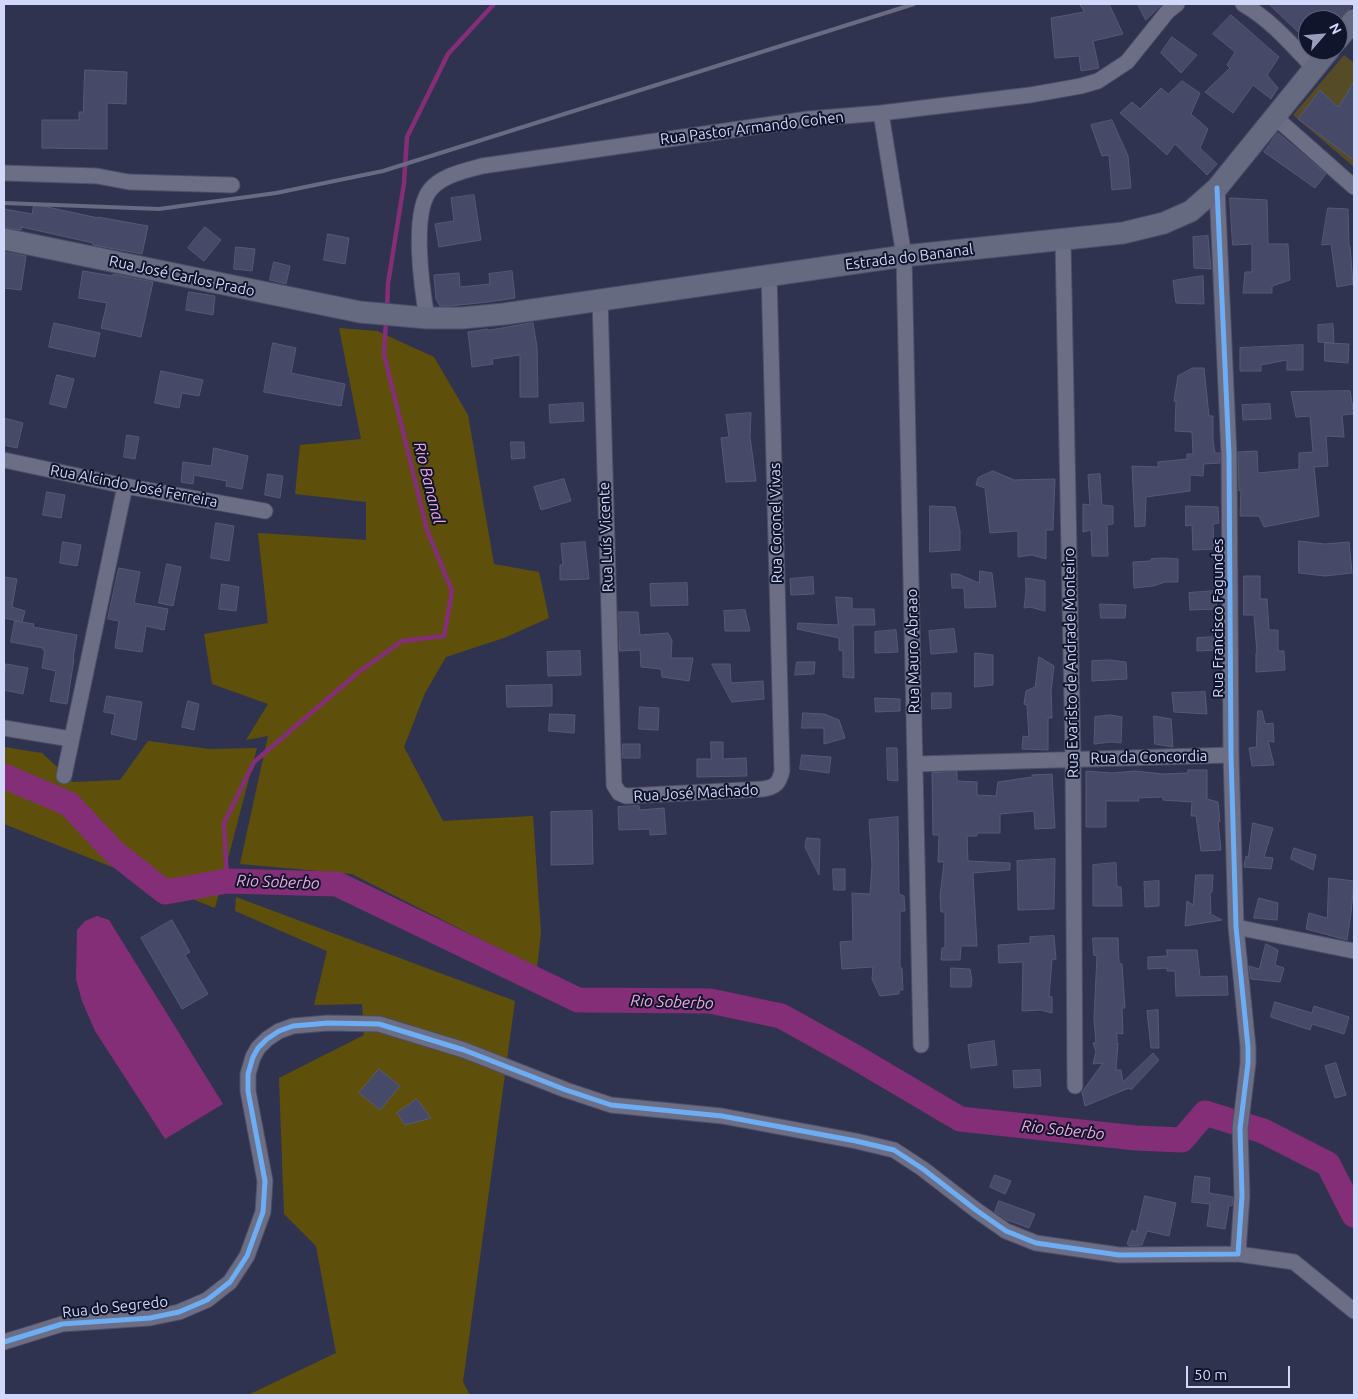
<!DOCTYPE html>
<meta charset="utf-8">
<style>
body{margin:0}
#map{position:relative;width:1358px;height:1399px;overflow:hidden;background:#303350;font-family:Ubuntu,sans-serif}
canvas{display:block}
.frame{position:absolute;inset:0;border:5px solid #d1d8fa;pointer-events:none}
.north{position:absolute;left:1298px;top:10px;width:50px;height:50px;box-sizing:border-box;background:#11152c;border:1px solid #5e637e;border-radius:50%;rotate:63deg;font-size:14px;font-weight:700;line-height:20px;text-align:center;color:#d1d8fa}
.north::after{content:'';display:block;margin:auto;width:18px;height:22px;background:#999ebe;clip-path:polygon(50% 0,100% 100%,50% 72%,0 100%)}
.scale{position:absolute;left:1186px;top:1366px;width:104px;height:22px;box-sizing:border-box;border:2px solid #d1d8fa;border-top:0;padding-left:6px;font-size:15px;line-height:18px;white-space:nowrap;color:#d1d8fa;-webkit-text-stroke:4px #11152c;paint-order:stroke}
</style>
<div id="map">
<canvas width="1358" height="1399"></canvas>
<div class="frame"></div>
<div class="north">N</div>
<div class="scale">50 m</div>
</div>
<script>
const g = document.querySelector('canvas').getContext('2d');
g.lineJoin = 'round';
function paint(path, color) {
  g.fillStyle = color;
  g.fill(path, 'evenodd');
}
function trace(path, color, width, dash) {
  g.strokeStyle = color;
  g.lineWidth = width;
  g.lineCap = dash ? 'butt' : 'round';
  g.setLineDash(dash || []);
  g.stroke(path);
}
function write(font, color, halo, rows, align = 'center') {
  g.font = font + ' Ubuntu,sans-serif';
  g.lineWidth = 4;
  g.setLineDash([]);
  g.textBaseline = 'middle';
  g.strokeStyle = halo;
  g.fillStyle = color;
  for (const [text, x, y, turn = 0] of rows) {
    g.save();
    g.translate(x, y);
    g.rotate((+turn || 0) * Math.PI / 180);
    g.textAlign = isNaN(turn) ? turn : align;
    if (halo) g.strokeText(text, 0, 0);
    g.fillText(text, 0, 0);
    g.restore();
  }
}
paint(new Path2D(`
 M1344,55L1353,62L1354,61V167L1293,115Z`), '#554b26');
paint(new Path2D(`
 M339,328L377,331L434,357L468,415L494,564L539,572L549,618L504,638L446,657L425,693L404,747L443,821L533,816L541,933L537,968L352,874L240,864L268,736L246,740L268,704L212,684L204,634L268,623L258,533L366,540V502L295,494L300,445L361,439Z
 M148,741L209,749L257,748L215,908L4,824V747L42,753L73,782L120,780Z
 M236,897L515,1001L463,1382L470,1395H248L336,1353L316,1246L284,1214L279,1078L364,1035L362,1004L314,1005L327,951L235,911Z`), '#5e500b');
paint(new Path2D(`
 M97,916L109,920L223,1104L165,1139L95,1031L82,1001L76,979L77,930L85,921Z`), '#832e77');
trace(new Path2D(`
 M387,308L388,284L404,183L407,137L448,54L494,4
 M227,881L224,823L254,762L360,671L402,641L444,636L452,591L427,530L384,354L386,321`), '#832e77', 4.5);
trace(new Path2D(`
 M4,776L69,804L114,852L165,892L227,881L337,884L578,1000L710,1001L781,1016L855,1057L960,1119L1136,1138L1182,1140L1205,1113L1263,1131L1328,1164L1354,1215`), '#832e77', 25);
const building = new Path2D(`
 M1080,4H1109L1123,34L1093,41L1099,68L1081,71L1079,56L1055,58L1051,18L1084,12Z
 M1138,4H1162L1146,20Z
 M1269,4H1354L1338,20H1308V41Z
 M1231,15L1279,57L1267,75L1278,88L1271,99L1253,85L1233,113L1205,92L1230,68L1227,65L1235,52L1213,34Z
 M1172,37L1197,55L1181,73L1161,53Z
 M85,70L127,72L126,104L107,103V149L42,148V120H79V112H83Z
 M1182,81L1200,93L1191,114L1208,129L1200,148L1217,164L1207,175L1175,144L1167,155L1120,113L1132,102L1140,109L1161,88L1168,94Z
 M1354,82V160L1298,119L1320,90L1338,107Z
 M1112,120L1128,156L1131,188L1112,190L1109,155L1102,156L1091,125Z
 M1278,133L1326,174L1315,188L1264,152Z
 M474,195L481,240L439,247L435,224L454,221L451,198Z
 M1230,198L1267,200L1268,244H1288L1290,280L1272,286V293H1243L1245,272H1252V244L1233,245Z
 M34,204L98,218V217L148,226L142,254L93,245V243L22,227L21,230L4,227V209L32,214Z
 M1328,208L1348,209L1349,246H1350L1353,284L1337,287L1331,244L1322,245Z
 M205,227L221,240L204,261L188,248Z
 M328,234L349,238L345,264L324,260Z
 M1208,236L1211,269L1194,268L1193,237Z
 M236,247L255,249L252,271L234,269Z
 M4,252L26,256L21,290L4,288Z
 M274,262L290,266L286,284L270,280Z
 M83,271L113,276V274L153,282L141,337L101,328L107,303L79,298Z
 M512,271L515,298L488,302L450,306H440L436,299L434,275L459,273L460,287L490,284L489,274Z
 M1203,276L1204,304L1176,303L1173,281Z
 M189,292L215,296L213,315L186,310Z
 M54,323L100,333L95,357L49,347Z
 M533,323L537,347L538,397H520V355L492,359L493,364L472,367L468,332L488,329V330Z
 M1333,324L1334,343L1318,342V325Z
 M273,343L296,348L291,373L345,384L341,406L264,392Z
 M1325,343L1349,344L1348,363L1325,361Z
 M1303,345V370H1287V360L1261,365V371H1240V348Z
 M1193,368H1204L1209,416H1213V441L1215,453H1220V463L1204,464L1203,476L1190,475V491L1146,497L1145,526L1135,527L1132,466L1158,467V462L1187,459V454H1193L1192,432L1175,431L1176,401H1174L1178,376Z
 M161,371L203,380L199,396L182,393L179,408L155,403Z
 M57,375L74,379L66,408L50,404Z
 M1350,391L1354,414L1342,415L1344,437L1326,436L1328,466L1314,467L1319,516L1264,527L1259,516H1240L1241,490L1239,491L1238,452L1257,451L1258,473L1299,469V453L1313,452L1310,416L1296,417L1291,392Z
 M583,403L584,421L550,423L549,405Z
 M1270,404L1271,419L1243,420L1242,405Z
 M751,413L750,437L756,481L726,482L721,438L729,437L726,415Z
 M4,418L23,423L17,448L4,445Z
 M127,435L139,437L135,459L124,457Z
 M511,442H524L525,458L512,459Z
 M214,448L248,456L242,489L226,486L227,481L194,475L193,484L181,482L183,462L211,466Z
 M993,471L1014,480L1055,479L1053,530H1046V559L1032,555L1018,557V531L990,533L985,488L976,485L978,478Z
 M268,474L283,476L280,498L265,495Z
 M1100,474L1102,505L1113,506V524L1107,525L1108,556H1092L1091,530L1083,532V504L1090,505L1088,475Z
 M564,479L571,501L541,510L534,487Z
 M47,492L65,495L61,518L43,515Z
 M930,506L955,507L960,531V550L930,552Z
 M1186,506L1218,507L1219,523L1213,524L1214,549L1193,550L1192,525L1186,526Z
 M216,523L234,526L229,561L211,558Z
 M1299,541L1325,544L1349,542L1352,573L1325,576L1299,573Z
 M63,542L81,545L77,566L60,563Z
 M585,542L589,579L560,580V565H563L561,544Z
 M1165,558L1178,559V582H1165L1153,586L1134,588L1133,562L1151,561V559Z
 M167,564L181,567L173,606L159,603Z
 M119,568L140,572L134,603L168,609L164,630L146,626L142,652L115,648L119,621L108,619Z
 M980,571L992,573L996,607L965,608L964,588H952L951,574H958L979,583Z
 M1244,576H1260V599H1267L1269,630H1278V651H1284L1285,670L1256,672V653H1257L1254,615H1244Z
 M4,577L17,579L12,607L25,611L22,622L4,618Z
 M813,577L814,594L791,595L790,579Z
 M1026,578L1045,581V611L1030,607L1024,608L1026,592Z
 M687,583L688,605L651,606L650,584Z
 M222,584L239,587L236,611L219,609Z
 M1215,591L1217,609L1190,610L1189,593Z
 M836,597L852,598V609H874L875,625H853L854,678L843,677V651L839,650V638L797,629L798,623L838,625Z
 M1100,604L1126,605L1125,618H1101Z
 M745,610L750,631H725L724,611Z
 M619,612H638L640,635L668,633L672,640L671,658H693L689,681L662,677L661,669L641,667L640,650L620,651Z
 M15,621L34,624L33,627L77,635L73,659H74L67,704L50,701L56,671L42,668L45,650H43V648L11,642Z
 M954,629L957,652L931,654L929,631Z
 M896,630L898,652L875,653V632Z
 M1219,637V650L1197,651V638Z
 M580,651L581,675L548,676L547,652Z
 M975,653L993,655V685L975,687Z
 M1039,657L1054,666L1051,691L1052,718H1048V750L1022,749L1023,736L1029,737L1027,705L1024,704L1026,691L1035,687Z
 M1110,660L1126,662L1127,679L1092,681V661Z
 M797,662H815L814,674L795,675Z
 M6,664L28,668L23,694L4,690Z
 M712,664H730L731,683L763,681L764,699L732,702Z
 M552,685V706L507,707L506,686Z
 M1205,692L1207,714L1174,712L1172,693Z
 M932,693H951V708L932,709Z
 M107,696L142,702L136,740L111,734L115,714L104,712Z
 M875,698L900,699V711L876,712Z
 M188,701L199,704L194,730L182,727Z
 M640,707L659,708L658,730L639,729Z
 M1258,711H1262L1265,724L1273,723L1274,742L1268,741L1274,765L1252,766L1249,748L1256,747Z
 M803,713L824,714L839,720L845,738L824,744V728H802Z
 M550,714L575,715L574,733L549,731Z
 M1110,715L1122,717L1121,743L1111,742L1094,744L1095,717Z
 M1154,716L1171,719L1173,747L1155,744Z
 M711,742H723V759L746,758L747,776L697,777V759H711Z
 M623,744H640V758H623Z
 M887,748H897L898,781L888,780Z
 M802,755L831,757L829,773L800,769Z
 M1188,770H1207V799L1218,802L1220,822L1218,821L1221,850L1201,851L1196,816H1191L1192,802L1163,800V797L1138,798L1139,801H1106V827H1086V771L1112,773L1135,771L1163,774L1188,773Z
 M957,772V781L977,782V795L996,796L998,782L1032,777V775L1052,774L1055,828L1035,829L1034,811L1000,814V833H977V836H967L968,861L1010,863V870L973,873L977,946H961L960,960H941L942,948H945V912H941L940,896L944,862H938L939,835H933L932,773Z
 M639,806L640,810L664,808L666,834L650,835V829L619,830L618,807Z
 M592,811L593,864L551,865V812Z
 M898,817L899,894L904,896L905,911H900V968H902L903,990H899V994L880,996L872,979L873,967L842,969L840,942L853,941L852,893L870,894L872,865L869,820Z
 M1253,823L1273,828L1264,857L1273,858L1271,869L1244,867L1246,856L1248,857Z
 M807,838L820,839L819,875L805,847Z
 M1294,848L1316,855L1313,870L1291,859Z
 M1055,859L1054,909L1018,910L1017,861Z
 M1116,863L1117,887H1121L1122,906H1093V865Z
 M833,869H845V890H834Z
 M1196,875H1213L1212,892L1210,893L1211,913H1209L1222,920L1185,926L1187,901L1193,905Z
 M1329,878L1354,881L1351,913L1347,940L1306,929L1309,913L1327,918Z
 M1159,881V906L1145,907L1144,882Z
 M1259,898L1278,903L1277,920L1254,918Z
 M172,920L190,952L185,955L208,994L182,1009L141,938Z
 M1054,936L1056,959L1052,960L1049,996L1052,997V1013L1041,1010L1022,1011L1023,962L999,963L998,945L1030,943V937Z
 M1093,938H1118L1119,963L1122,964L1125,1008H1122L1123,1034L1117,1033V1044L1118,1043L1116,1070H1121L1123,1082L1153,1053L1159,1060L1131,1090L1129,1088L1085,1106L1082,1092L1103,1063L1093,1064L1096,1052L1093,1043H1096L1094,1019L1097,956L1094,955Z
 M1266,944L1278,950L1275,965L1284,968L1280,982L1251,979L1249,966L1259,969Z
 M1167,950H1197L1200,977L1227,976L1228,995L1176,996L1175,971H1167V968L1148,969V957L1167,956Z
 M951,968L970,969L972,980L971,987H951Z
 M1275,1002L1312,1013L1314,1006L1349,1017L1344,1034L1312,1024L1310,1030L1271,1017Z
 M1158,1010L1159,1048H1151L1147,1011Z
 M994,1041L997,1065L971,1068L968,1045Z
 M1336,1063L1346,1095L1335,1098L1325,1066Z
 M379,1069L400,1086L380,1110L359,1093Z
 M1040,1070L1041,1086L1014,1088L1013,1071Z
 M417,1099L431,1118L405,1125L397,1113Z
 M995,1175L1011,1181L1005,1194L990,1187Z
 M1195,1176L1210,1178L1209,1193L1233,1197L1232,1206L1229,1205L1225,1229L1207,1226L1210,1204L1192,1202Z
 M1145,1196L1176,1203L1169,1236L1147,1231L1142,1245L1130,1246L1127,1244L1132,1230L1136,1232Z
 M999,1201L1035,1214L1029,1228L1007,1220L995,1212Z`);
paint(building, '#474968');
trace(building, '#565972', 1);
const street = new Path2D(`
 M1243,4C1271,20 1292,45 1314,68
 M881,113L904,256L921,1045
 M1275,117L1354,187
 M4,173L97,176L129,182L232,185
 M1063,240L1073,759L1075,1086
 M600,299L614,785L619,793L626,796L763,789C776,787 779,783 782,771L769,274
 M427,318C422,289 411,214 430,190C442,175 465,171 482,166L808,119L881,113L1030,95L1081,86L1098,81L1127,62L1168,11L1177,4
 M4,460L125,486L265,511
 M4,728L71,739
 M916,764L1231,755
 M64,776L125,486
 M1236,927L1354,951
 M1238,1254L1294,1262L1354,1311
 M4,1342L62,1324L150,1318L179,1312L207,1300L230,1282L247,1256L263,1212L265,1181L248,1091V1074L253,1057L258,1048L267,1039L279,1031L293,1026L328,1023L379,1024L464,1050L566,1090L611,1105L722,1116L856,1141L894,1150L923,1169L976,1210L1006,1231L1036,1243L1119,1255L1238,1254L1242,1196L1240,1129L1248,1063V1047L1236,927L1231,755L1229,455L1217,188`);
const secondary = new Path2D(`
 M1338,39L1354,20
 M4,239L360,312L427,318H462L504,314L904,256L1123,233L1164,223L1191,211L1217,188L1329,50`);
trace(street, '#4c4e67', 17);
trace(secondary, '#4c4e67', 23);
trace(street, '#6b6e84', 15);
trace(secondary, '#666a81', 21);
trace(new Path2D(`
 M4,203L159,209L276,193L383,171L914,4`), '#686b81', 4);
trace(new Path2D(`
 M4,1342L62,1324L150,1318L179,1312L207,1300L230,1282L247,1256L263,1212L265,1181L248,1091V1074L253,1057L258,1048L267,1039L279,1031L293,1026L328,1023L379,1024L464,1050L566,1090L611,1105L722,1116L856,1141L894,1150L923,1169L976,1210L1006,1231L1036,1243L1119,1255L1238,1254L1242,1196L1240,1129L1248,1063V1047L1236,927L1231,755L1229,455L1217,188`), '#6dadf4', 5);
write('15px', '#d1d8fa', '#11152c', [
 ["Rua Pastor Armando Cohen",752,128,-7],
 ["Estrada do Bananal",909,257,-7],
 ["Rua José Carlos Prado",182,276,12],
 ["Rua Alcindo José Ferreira",134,486,11],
 ["Rua Coronel Vivas",776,523,-91],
 ["Rua Luís Vicente",606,537,-92],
 ["Rua Francisco Fagundes",1218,618,-90],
 ["Rua Mauro Abraao",913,651,-91],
 ["Rua Evaristo de Andrade Monteiro",1071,663,-91],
 ["Rua da Concordia",1149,757,-1],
 ["Rua José Machado",696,793,-3],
 ["Rua do Segredo",115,1307,-6]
]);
write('italic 16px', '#f2a9e1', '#11152c', [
 ["Rio Bananal",429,483,76],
 ["Rio Soberbo",278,882,2],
 ["Rio Soberbo",672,1002,2],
 ["Rio Soberbo",1063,1130,6]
]);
</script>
